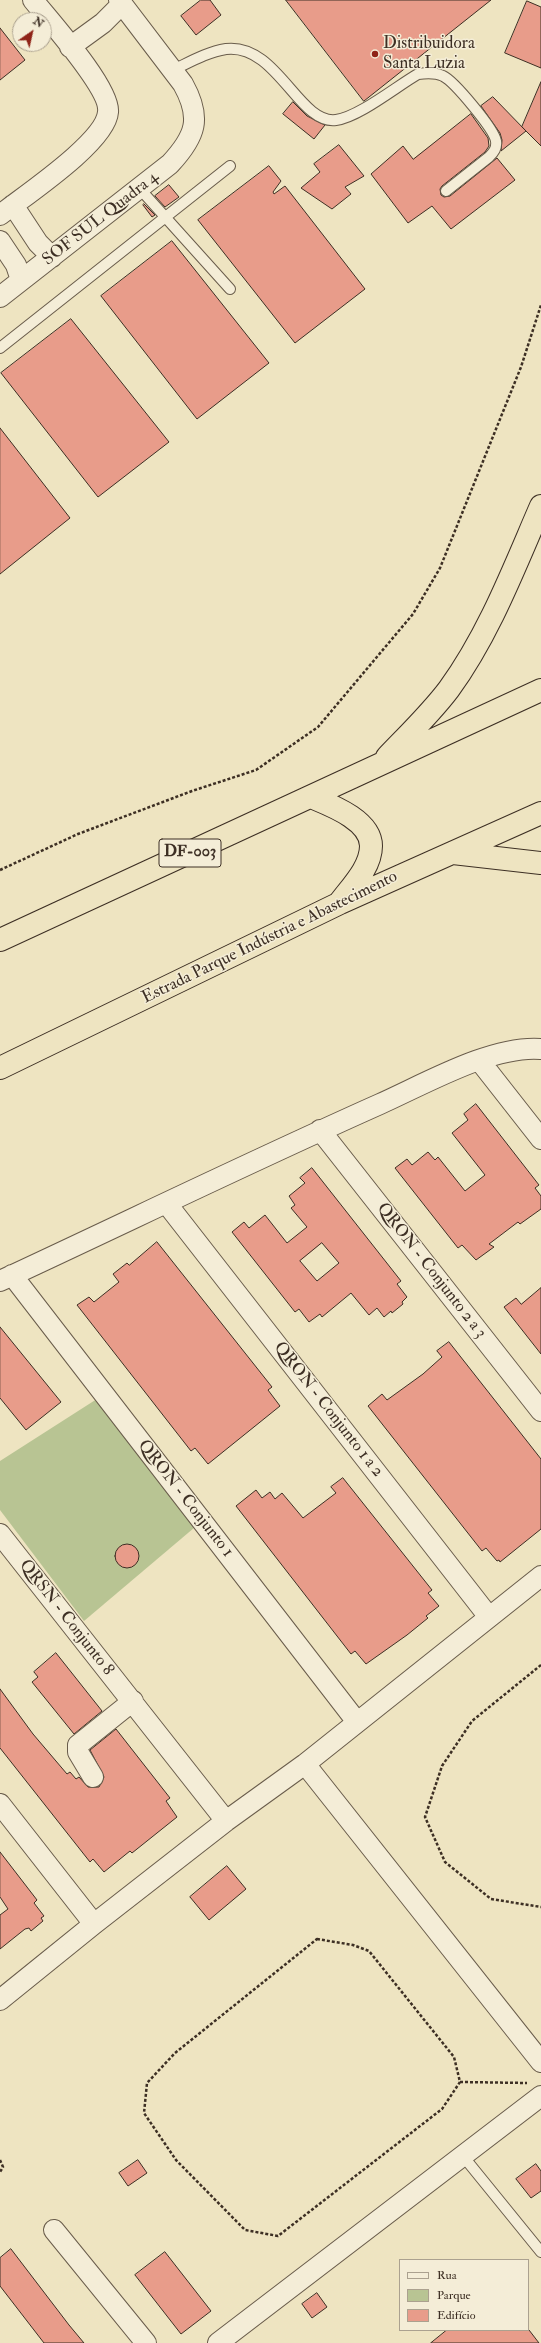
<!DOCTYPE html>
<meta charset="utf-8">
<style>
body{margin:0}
#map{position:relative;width:541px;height:2343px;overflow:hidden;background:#eee4c1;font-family:"IM FELL Double Pica",serif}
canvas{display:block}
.legend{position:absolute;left:399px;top:2259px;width:130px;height:72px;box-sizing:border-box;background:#f4edd7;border:1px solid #aba18f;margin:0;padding:5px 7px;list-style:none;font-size:12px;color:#3d2f24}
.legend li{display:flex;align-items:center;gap:8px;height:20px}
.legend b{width:20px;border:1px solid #aba18f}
.north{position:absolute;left:12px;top:12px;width:40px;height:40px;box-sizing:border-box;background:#f4edd7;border:1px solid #aba18f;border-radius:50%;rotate:34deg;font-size:11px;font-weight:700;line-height:16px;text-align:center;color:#3d2f24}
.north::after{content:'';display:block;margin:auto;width:14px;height:18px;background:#8f2418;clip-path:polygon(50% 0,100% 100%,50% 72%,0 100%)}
</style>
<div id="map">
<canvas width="541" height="2343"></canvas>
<ul class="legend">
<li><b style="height:5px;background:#f4edd7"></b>Rua</li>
<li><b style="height:11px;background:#b8c493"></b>Parque</li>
<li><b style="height:11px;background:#e89c8a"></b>Edifício</li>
</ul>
<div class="north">N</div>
</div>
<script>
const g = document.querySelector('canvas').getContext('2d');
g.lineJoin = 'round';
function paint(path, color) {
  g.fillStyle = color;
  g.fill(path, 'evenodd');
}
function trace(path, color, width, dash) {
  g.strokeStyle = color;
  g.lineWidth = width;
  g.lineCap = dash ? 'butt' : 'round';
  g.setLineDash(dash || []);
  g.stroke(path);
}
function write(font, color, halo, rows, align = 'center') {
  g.font = font + ' "IM FELL Double Pica",serif';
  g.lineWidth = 3;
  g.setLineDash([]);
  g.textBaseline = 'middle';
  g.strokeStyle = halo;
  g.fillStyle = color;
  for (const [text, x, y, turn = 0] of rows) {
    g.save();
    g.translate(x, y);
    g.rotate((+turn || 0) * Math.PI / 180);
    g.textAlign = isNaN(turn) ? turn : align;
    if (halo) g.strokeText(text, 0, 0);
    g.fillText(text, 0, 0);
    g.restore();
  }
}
paint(new Path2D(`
 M100,1397L201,1522L84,1621L0,1510V1461Z`), '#b8c493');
const building = new Path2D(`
 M201,0H210L221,15L196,35L181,16Z
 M286,0H491L364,101Z
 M527,1L541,7V68L505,53Z
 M0,28L25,60L0,80Z
 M541,82V146L522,127Z
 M493,97L526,131L501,151L502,140L500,133L481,106Z
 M293,102L307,116L325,125L314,139L283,114Z
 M471,114L488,138L489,146L485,152L442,186L440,189L441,195L444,197L450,196L497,158L515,180L451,229L432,206L408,223L371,174L403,146L413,159Z
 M339,145L364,176L345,187L351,194L332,209L301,188L320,172L314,164Z
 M269,166L281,181L273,192L274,194L285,186L365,289L295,343L198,220Z
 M169,185L179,197L165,207L155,196Z
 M144,204L155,215L152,217L143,205Z
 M172,241L269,363L197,419L101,296Z
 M71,319L169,442L98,497L1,373Z
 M0,428L70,518L0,574Z
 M476,1104L539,1185L535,1188L541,1196V1209L520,1224L518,1222L489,1244L494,1247L476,1260L462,1245L458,1248L395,1168L407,1159L412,1165L428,1152L435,1160L438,1157L465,1191L485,1175L452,1133L468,1120L464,1114Z
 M312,1168L401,1281L397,1284L407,1297L402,1302L403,1304L392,1313L391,1311L384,1317L377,1308L369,1315L351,1293L322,1317L320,1314L309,1322L299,1309L295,1312L232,1232L244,1222L249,1228L265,1215L287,1243L307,1227L291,1208L295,1205L289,1196L305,1183L300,1178ZM322,1243L339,1263L317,1281L300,1261Z
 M157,1242L272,1387L268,1390L280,1406L208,1464L195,1448L191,1451L77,1305L89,1297L94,1302L119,1282L113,1274L127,1263L129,1265Z
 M541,1288V1354L504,1307L516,1298L521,1304Z
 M0,1327L61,1402L26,1430L0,1398Z
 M449,1342L541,1459V1529L500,1562L499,1560L497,1561L486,1548L482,1551L368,1406L382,1394L387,1400L423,1374L442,1357L437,1351Z
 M343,1478L432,1590L428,1593L439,1606L426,1616L428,1618L407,1635L366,1664L355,1651L351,1654L236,1506L256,1490L262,1498L270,1492L275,1499L282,1493L303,1518L336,1493L331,1487Z
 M115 1556a12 12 0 1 1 24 0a12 12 0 1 1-24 0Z
 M56,1653L102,1711L74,1734L32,1682L38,1677L34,1672Z
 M0,1689L33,1734L67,1774L70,1772L76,1779L79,1777L88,1787H99L104,1777L90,1750L116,1729L170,1798L166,1801L177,1817L132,1853L130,1851L104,1872L93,1859L90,1862L0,1748Z
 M0,1852L37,1900L34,1903L44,1916L41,1918L43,1921L31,1931L29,1928L25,1929L0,1949V1915L8,1909L0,1897Z
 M227,1866L246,1889L209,1920L190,1897Z
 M138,2160L147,2173L128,2186L119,2173Z
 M536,2164L541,2171V2191L531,2198L516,2179Z
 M11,2249L69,2325L84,2343H44L0,2286V2258Z
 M165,2252L211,2311L181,2334L135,2275Z
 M317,2293L327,2307L312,2318L302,2304Z
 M447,2330H529L539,2343H431Z`);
paint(building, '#e89c8a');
trace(building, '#3d2f24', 1);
const service = new Path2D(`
 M173,70C190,62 207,52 226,49C277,43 299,125 336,120C359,117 397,86 418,74C426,73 435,72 443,76C454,81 494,129 496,141C497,148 494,152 489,157L446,191
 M140,189L230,289
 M0,348L230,166
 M463,2156L541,2252`);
const minor = new Path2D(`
 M70,47L103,23L122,4
 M13,205L38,243L52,257
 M0,215C24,196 106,142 108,112C111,89 49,20 33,0
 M0,241L16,265L21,280
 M0,297L170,164C196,136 202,118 183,84L119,0
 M479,1060L541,1139
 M320,1130L541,1411
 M167,1204L489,1617
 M12,1275L357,1722
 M0,1281C127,1222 252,1161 380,1104C425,1084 492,1045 541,1049
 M0,1534L226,1821
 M305,1764L541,2062
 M93,1777L78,1752V1745L133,1701
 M0,1804L94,1924
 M0,2000L94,1924L226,1821L305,1764L541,1576
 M54,2230L146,2343
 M218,2343L541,2096`);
const trunk = new Path2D(`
 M387,757C408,735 431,713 449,689C489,634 514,568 541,506
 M311,797C330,805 371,820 371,846C371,867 352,886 340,902
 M453,853L541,863
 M0,940L541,690
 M0,1068L340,903L541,813`);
trace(service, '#695c4b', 12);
trace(minor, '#695c4b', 22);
trace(trunk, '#3d2f24', 24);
trace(new Path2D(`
 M0,870L78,834L192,791L256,770L318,727L413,614L440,568L521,367L541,305
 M541,1665L472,1721L442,1766L425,1817L445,1862L491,1899L541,1907
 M317,1939L353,1945L369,1951L454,2057L460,2082L442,2109L278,2236L245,2230L176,2160L144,2113L147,2083L175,2053Z
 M460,2082L527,2083
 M0,2160L3,2167L0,2172`), '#3d2f24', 2.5, [3, 2]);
trace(service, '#f4edd7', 10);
trace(minor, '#f4edd7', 20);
trace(trunk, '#eee4c1', 22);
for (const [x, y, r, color] of [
 [375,54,4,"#8f2418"]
]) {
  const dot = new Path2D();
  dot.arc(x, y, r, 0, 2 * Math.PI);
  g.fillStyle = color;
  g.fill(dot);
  trace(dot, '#f4edd7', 1.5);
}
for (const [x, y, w] of [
 [190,853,62]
]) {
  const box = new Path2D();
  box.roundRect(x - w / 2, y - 14, w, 28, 3);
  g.fillStyle = '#f4edd7';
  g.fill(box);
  trace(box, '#3d2f24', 1);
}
write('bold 16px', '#3d2f24', null, [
 ["DF-003",190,853]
]);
write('17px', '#3d2f24', '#f4edd7', [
 ["Distribuidora",383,44],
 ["Santa Luzia",383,64]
], 'left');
write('17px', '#3d2f24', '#f4edd7', [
 ["SOF SUL Quadra 4",101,219,-38],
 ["Estrada Parque Indústria e Abastecimento",270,938,-26],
 ["QRON - Conjunto 2 a 3",431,1271,52],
 ["QRON - Conjunto 1 a 2",328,1410,52],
 ["QRON - Conjunto 1",185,1499,52],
 ["QRSN - Conjunto 8",66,1618,52]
]);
</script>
